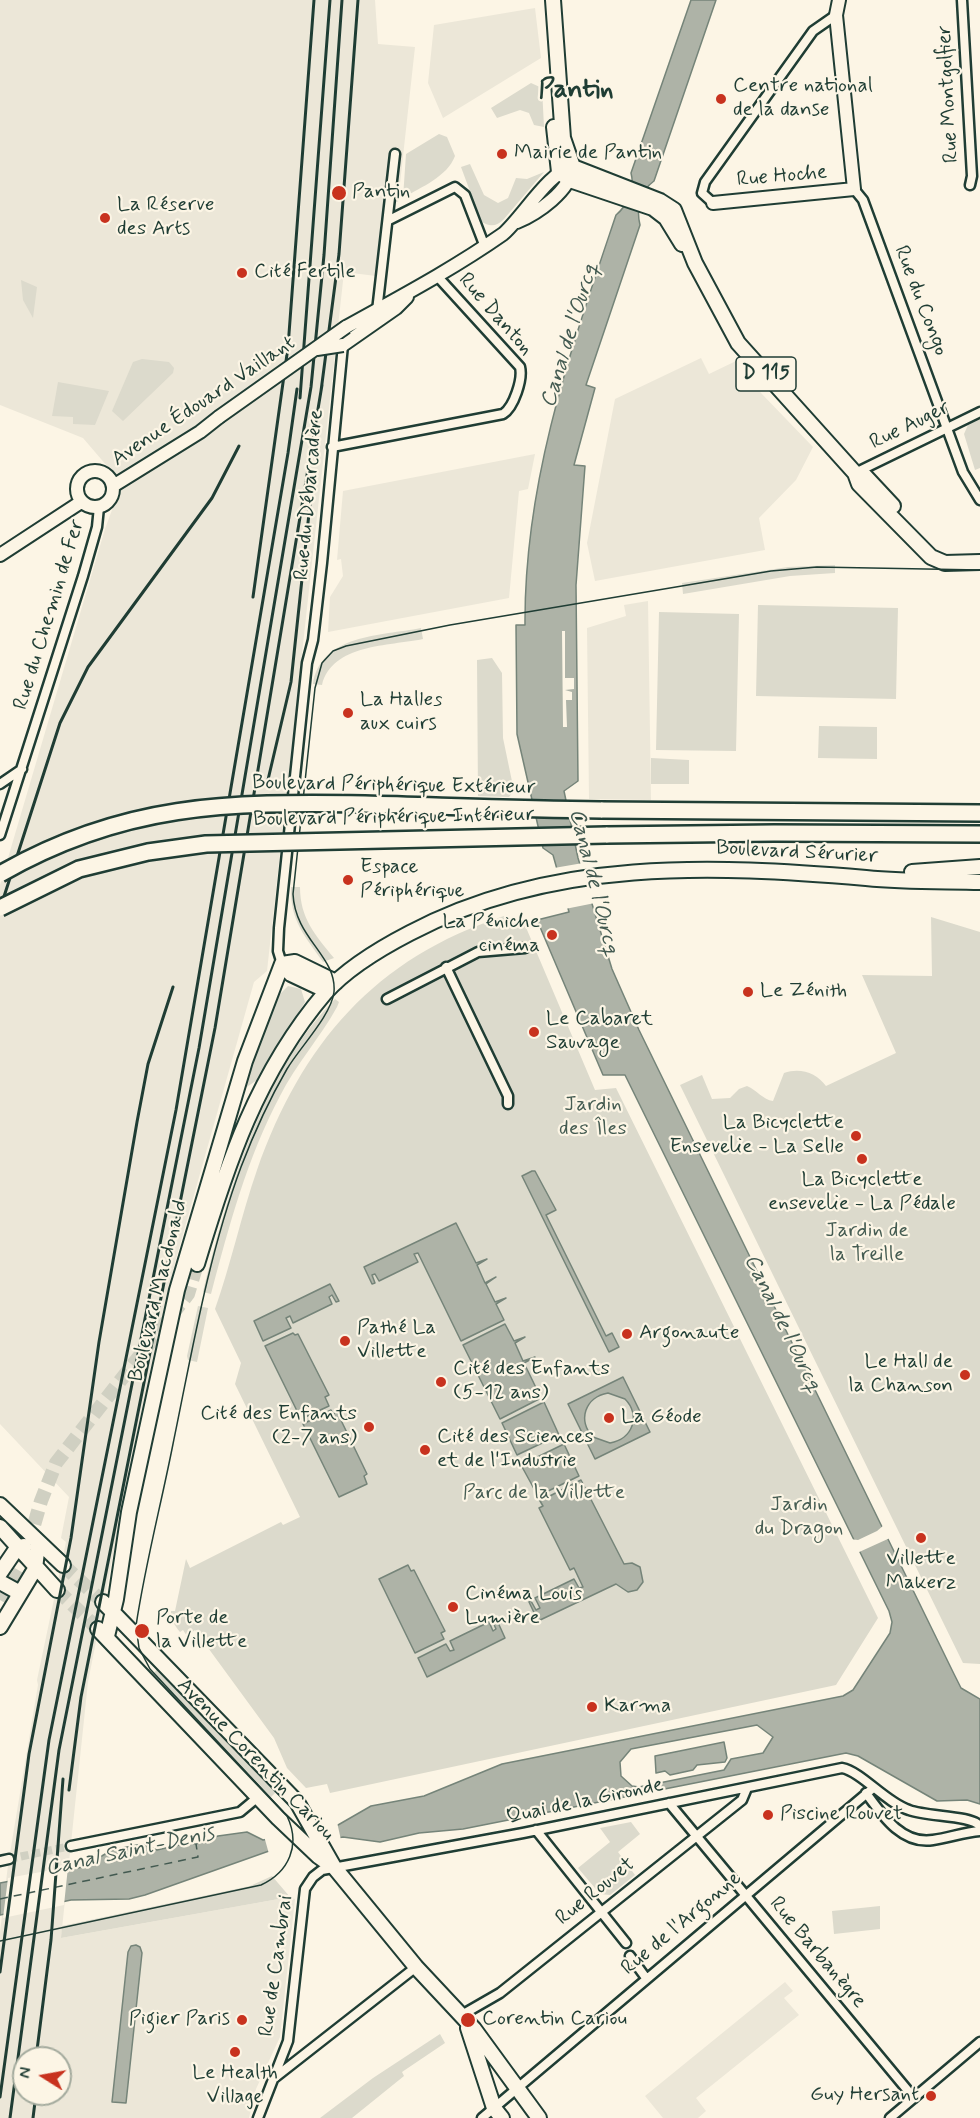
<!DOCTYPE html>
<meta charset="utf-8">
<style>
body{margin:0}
#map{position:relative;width:980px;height:2118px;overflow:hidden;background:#fcf5e5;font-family:Mynerve,sans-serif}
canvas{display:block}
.north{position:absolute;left:12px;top:2046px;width:60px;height:60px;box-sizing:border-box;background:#fcf5e5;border:2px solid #a4ab9e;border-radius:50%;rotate:281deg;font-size:16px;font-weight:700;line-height:24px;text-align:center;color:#1f3d34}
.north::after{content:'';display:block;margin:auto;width:21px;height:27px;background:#c8321e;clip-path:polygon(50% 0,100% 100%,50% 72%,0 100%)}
</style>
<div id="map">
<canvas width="980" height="2118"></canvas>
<div class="north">N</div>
</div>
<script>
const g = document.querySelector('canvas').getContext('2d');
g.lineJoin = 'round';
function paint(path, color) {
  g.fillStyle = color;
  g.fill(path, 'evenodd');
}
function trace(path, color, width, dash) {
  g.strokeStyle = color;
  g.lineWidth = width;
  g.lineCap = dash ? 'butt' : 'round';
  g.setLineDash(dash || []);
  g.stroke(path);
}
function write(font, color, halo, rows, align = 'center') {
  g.font = font + ' Mynerve,sans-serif';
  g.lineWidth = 4.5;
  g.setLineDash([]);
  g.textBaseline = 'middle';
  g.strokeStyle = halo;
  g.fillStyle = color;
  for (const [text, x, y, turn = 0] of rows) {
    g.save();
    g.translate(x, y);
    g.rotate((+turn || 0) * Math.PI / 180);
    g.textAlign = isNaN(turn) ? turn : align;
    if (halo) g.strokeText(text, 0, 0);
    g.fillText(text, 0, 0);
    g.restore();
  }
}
paint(new Path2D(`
 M0,0H375L378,44L415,47L398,202H384L386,215L382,223L376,276L344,272L267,971L254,982L176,1259L132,1459L88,1682L61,1938L290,1897L295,1899L280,2037L256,2089L249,2118H0V1932L8,1865L38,1685L37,1680L66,1542L61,1538L69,1497L0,1424V885L105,529L116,499L119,480L83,438L0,405ZM24,2058H60V2094H24Z
 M535,8L541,58L443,118L428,83L434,25Z
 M701,358L709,374L736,361L761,393L813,447L796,480L759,518L765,550L595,581L587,543L615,399Z
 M535,454L528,489L519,491L509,598L328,632L330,597L343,576L341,559L337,560L343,491Z
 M648,601L651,800L589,799L587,628L626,616L624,605Z
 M785,1982L793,1991L784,1998L799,2015L696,2098L706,2111L698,2118H663L645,2096Z`), '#ece7d8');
paint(new Path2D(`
 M531,83L542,88L544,127L534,125L529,113L520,110L497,118L491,108Z
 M439,134L447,137L455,156C447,177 421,187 403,198L406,154Z
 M470,164L484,195L498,203L508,198L516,178L527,179L544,172L504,219C497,226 490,228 481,221L461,167Z
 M21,280L37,287L33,318L23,300Z
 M142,359L169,362L174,368L173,373L123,421L112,411L133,362Z
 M58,382L109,391L95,425L73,424V417L52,416Z
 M980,419V468L975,470L964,434L968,425Z
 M835,565V573L790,576L683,594L682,583L788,567Z
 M758,605L898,608L896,699L756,696Z
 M659,612L739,614L736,751L656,750Z
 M421,628L423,639C389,646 332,644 322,685L313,684C321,634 381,636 421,628Z
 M492,658L502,673L503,738L514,791L509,797L478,796L477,660Z
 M819,726L877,727V759L818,758Z
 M651,758L689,760V784H651Z
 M291,887H300C300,918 315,935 334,958L323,962C305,936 290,921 291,887Z
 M504,916L507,922L522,918L595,1090L616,1088L878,1618L836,1685L330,1793L327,1784L306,1788L287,1768L274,1738L195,1630L187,1636L183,1630L180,1632C175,1626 170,1619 171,1611H175L186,1559L190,1568L281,1522L283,1525L300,1517L235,1384L241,1363L215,1309C231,1264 241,1216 257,1170C302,1043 375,958 504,916Z
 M931,917L980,932V1664L963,1663L680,1085L702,1075L712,1099L730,1098L739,1089L747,1086C757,1090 763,1100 773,1101L784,1073C800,1067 817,1073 826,1086L896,1053L862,975L932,976Z
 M288,986L301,989L305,1002L257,1080L241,1091L278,996Z
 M335,999L339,1002L337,1007C320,1038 296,1064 280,1096C247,1158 229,1226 211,1294L203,1292C227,1194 262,1073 335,999Z
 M198,1306L208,1308L197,1362L188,1360L187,1356Z
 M161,1665L279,1789L267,1801L151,1676Z
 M631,1822L640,1834L618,1852L635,1875L610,1895L600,1894L578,1868L610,1842L600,1828Z
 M272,1876L290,1897L61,1938L62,1926L250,1886Z
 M880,1906V1929L834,1934L832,1911Z
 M440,2034L445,2043L402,2072L404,2076L352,2118H320L373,2078Z`), '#dcdacc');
const water = new Path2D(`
 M691,0H716L654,181C640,191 636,209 640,225L586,385L595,388L574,465L585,466L576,585L578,781L564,791L578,858L612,969L639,1030L954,1674L961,1688L980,1699V1804L967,1800L937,1801L858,1756L846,1753L463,1829L419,1833L380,1842L343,1837L269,1851L145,1895L129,1899L71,1900L0,1915V1883L83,1867L112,1850L142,1844L157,1850L188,1843L196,1844L218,1836L247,1832L263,1840L338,1825L371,1806L424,1796L502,1764L843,1696L853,1690L890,1633L892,1622L889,1611L625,1075H603L537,920L569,912L553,855L543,848L517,734L516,625H525C524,481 571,349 616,215C628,205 635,188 631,173ZM757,1725L773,1737L763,1753L731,1759L724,1770L639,1787L632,1786L621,1776L620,1762L631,1749Z
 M532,1171H535L556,1210L546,1215L606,1336L612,1333L619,1347L609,1352L522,1176Z
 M456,1223L476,1263L487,1259L477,1265L485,1283L496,1277L486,1284L495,1302L506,1298L496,1304L504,1320L461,1341L418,1253L414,1254L418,1262L379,1281L375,1274L372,1275L375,1283L372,1284L364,1267Z
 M330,1284L339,1301L336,1302L332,1295L329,1297L332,1304L293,1323L290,1316L286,1318L291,1328L263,1341L254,1321Z
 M505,1324L514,1341L525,1337L515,1343L523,1361L535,1357L524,1363L541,1398L500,1419L463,1345Z
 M293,1333L295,1335L298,1334L329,1395L325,1397L329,1406L301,1419L265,1346Z
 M623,1377L650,1432L595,1459L568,1404ZM608,1393L625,1399C641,1415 633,1439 610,1443L593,1437C577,1421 585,1397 608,1393Z
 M544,1402L559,1435L517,1455L502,1423Z
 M331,1410L333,1414L337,1412L367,1474L364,1476L367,1484L339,1497L303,1424Z
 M564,1444L579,1476L538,1496L521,1465Z
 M581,1480L624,1564L632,1563L640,1567L643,1582L637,1590L628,1592L616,1584L538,1621L529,1602L531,1601L536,1610L540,1608L535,1598L574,1579L579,1588L583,1587L574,1568L570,1570L539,1508L543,1506L540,1501Z
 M408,1565L411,1571L414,1570L445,1631L441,1633L444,1639L415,1653L379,1579Z
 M496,1618L505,1638L427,1677L418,1658L446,1644L450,1651L454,1650L450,1641L489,1622L493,1631L496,1629L492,1620Z
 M724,1742L727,1758L725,1762L697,1765L693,1770L670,1775L665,1771L656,1773L655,1756Z
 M136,1945L140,1947L142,1953L126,2103L112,2102L128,1952L131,1946Z`);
paint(water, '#aeb3a7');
trace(water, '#758479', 1.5);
paint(new Path2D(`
 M562,631H565V678H574V689L565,690L572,692V700H566L567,727H563Z
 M583,863L595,903L565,909L554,868Z
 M884,1525L890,1538L857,1553L850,1539L858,1540L877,1531Z
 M337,1822L341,1840L269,1854L264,1836Z
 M68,1867L64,1905L3,1918L8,1878Z`), '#fcf5e5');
trace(new Path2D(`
 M0,1899L198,1857L196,1844`), '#435a51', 1.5, [8, 6]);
trace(new Path2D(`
 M9,1859L71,1846`), '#d0d0c2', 8, [8, 4]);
trace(new Path2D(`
 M63,1565L103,1602
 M57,1590L98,1629
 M0,1600L25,1556L41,1501L56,1463L188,1294L197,1264`), '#d0d0c2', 14, [14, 7]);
const street = new Path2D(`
 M962,0L972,176L970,185
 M854,189L863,200L963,472L980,500
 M713,203L702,193L705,182L813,31L836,15
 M389,220L455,187L465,195L485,247
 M377,311L395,154
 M332,447L503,414C514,407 523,379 520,367L438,277
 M855,473L980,412
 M0,784L22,769
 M0,835L83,576L97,527L99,507
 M282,964L278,951L279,928L307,663L313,640L322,563L343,345
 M446,967L508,1096V1104
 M387,999L478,952L525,948
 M866,1793C882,1815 902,1845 933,1840C949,1838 964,1832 980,1831
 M669,1803L914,2098
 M536,1830L626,1943
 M71,1846L240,1812L258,1797
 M0,1861L9,1859
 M630,1956L646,1978
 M460,2016L500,1993L742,1800L747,1788
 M273,2079L416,1967
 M258,2118L288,2041L305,1889L313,1877L322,1870L523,1833L842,1768C862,1772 885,1802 909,1810C927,1817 971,1815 980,1826
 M482,2118L872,1789
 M890,2118L980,2042`);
const secondary = new Path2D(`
 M713,203L854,189L836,15L839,0
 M346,327C400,297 453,269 503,234C522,218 550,170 573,167C570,191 538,213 517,222
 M343,345L396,308L407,297
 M77 489a18 18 0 1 1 36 0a18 18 0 1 1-36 0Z
 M113,486L200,432L219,417
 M0,555L81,502`);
const primary = new Path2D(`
 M553,0L563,138L573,167L660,201L674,210L695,263L738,343L855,473L859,484L931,557L945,563L980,562
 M554,127L559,172L570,180L653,208L666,218L682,244
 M855,473L865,476L893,506
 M912,872L980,867
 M282,964L295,962L336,982
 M282,964L291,974L327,991
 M197,1264C227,1164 257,1073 325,993C347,968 381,948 410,933C552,858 712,865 866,878C904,882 942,881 980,882
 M0,1505L63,1565
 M0,1527L57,1590
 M0,1573L17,1548L24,1546
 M0,1582L20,1593
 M103,1602L297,1802L334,1867L416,1967L474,2029L539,2118
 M0,1627L35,1569L38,1543
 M98,1629L278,1818L318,1856L332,1866
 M107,1636L116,1599L129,1512L177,1290L245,1061L282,964
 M468,2028L494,2108L502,2118`);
const highway = new Path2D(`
 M601,810L980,813
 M606,835L774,833L980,834`);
trace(street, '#1f3d34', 13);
trace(secondary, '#1f3d34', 16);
trace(primary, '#1f3d34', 18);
trace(highway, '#1f3d34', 20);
trace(street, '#fcf5e5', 8);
trace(secondary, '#fcf5e5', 12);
trace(primary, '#fcf5e5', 14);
trace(highway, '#fcf5e5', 15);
trace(new Path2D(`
 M0,1941L261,1885C289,1872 301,1845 287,1816L150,1669L139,1648L136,1626C145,1565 161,1505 173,1444C192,1352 208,1256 241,1167C254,1133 269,1100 287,1069C300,1047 331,1016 334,992C337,956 295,939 293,894L315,688L322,663L333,651L346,646L450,625L771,571L817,567L980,570`), '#1f3d34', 1.5);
trace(new Path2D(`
 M321,391L339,254L358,0
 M300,398L330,0
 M253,597L288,347L314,0
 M267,784L291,682L310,504
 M0,909L60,723L88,667L212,498L239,446
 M69,1790L81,1697L215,1028L322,385
 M0,1972L29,1754L71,1538L99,1342L137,1122L148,1064L173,987
 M36,2058L51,1940L63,1779
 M0,2097L49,1740L176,1110L288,453L297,389
 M10,2118L59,1750L199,1048L311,387L324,255L342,0
 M33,2118L36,2094`), '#1f3d34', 3);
const secondaryBridge = new Path2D(`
 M317,349L343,345
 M219,417L346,327`);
const highwayBridge = new Path2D(`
 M0,874C124,803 227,802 365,804C443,806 522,809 601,810
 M0,908L79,869L148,852L206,844L606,835`);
trace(secondaryBridge, '#1f3d34', 16, []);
trace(highwayBridge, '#1f3d34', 20, []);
trace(secondaryBridge, '#fcf5e5', 12);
trace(highwayBridge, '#fcf5e5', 15);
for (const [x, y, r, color] of [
 [721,99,6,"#c8321e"],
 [502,154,6,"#c8321e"],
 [339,193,8,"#c8321e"],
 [105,218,6,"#c8321e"],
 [242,273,6,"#c8321e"],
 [348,713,6,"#c8321e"],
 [348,880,6,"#c8321e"],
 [552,935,6,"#c8321e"],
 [748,992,6,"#c8321e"],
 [534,1032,6,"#c8321e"],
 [856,1136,6,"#c8321e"],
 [862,1159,6,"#c8321e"],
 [627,1334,6,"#c8321e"],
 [345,1341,6,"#c8321e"],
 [965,1375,6,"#c8321e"],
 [441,1382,6,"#c8321e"],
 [609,1418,6,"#c8321e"],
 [369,1427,6,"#c8321e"],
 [425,1450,6,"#c8321e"],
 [921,1538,6,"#c8321e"],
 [453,1607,6,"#c8321e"],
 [142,1631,8,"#c8321e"],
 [592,1707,6,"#c8321e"],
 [768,1815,6,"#c8321e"],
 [242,2020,6,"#c8321e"],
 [468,2020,8,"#c8321e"],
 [235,2052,6,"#c8321e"],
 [931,2096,6,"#c8321e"]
]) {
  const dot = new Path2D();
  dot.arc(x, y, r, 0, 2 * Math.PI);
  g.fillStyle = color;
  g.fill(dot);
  trace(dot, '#fcf5e5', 2);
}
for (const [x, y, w] of [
 [766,374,60]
]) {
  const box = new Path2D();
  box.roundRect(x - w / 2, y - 17, w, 34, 4.5);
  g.fillStyle = '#fcf5e5';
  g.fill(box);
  trace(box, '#1f3d34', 1.5);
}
write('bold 20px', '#1f3d34', null, [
 ["D 115",766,374]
]);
write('21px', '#1f3d34', '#fcf5e5', [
 ["Centre national",733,87],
 ["de la danse",733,111],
 ["Mairie de Pantin",514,154],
 ["Pantin",352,193],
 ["La Réserve",117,206],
 ["des Arts",117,230],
 ["Cité Fertile",254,273],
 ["La Halles",360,701],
 ["aux cuirs",360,725],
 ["Espace",360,868],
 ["Périphérique",360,892],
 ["La Péniche",540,923,"right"],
 ["cinéma",540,947,"right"],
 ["Le Zénith",760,992],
 ["Le Cabaret",546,1020],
 ["Sauvage",546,1044],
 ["La Bicyclette",844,1124,"right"],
 ["Ensevelie - La Selle",844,1148,"right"],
 ["La Bicyclette",862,1181,"center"],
 ["ensevelie - La Pédale",862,1205,"center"],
 ["Pathé La",357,1329],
 ["Villette",357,1353],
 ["Argonaute",639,1334],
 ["Le Hall de",953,1363,"right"],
 ["la Chanson",953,1387,"right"],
 ["Cité des Enfants",453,1370],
 ["(5-12 ans)",453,1394],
 ["Cité des Enfants",357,1415,"right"],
 ["(2-7 ans)",357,1439,"right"],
 ["La Géode",621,1418],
 ["Cité des Sciences",437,1438],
 ["et de l'Industrie",437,1462],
 ["Villette",921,1560,"center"],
 ["Makerz",921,1584,"center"],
 ["Cinéma Louis",465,1595],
 ["Lumière",465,1619],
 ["Porte de",156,1619],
 ["la Villette",156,1643],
 ["Karma",604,1707],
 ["Piscine Rouvet",780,1815],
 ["Pigier Paris",230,2020,"right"],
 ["Corentin Cariou",482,2020],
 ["Le Health",235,2074,"center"],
 ["Village",235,2098,"center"],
 ["Guy Hersant",919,2096,"right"]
], 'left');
write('21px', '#1f3d34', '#fcf5e5', [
 ["Rue Montgolfier",949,94,-93],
 ["Rue Hoche",782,177,-5],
 ["Rue du Congo",920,301,69],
 ["Rue Danton",495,315,49],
 ["Avenue Édouard Vaillant",204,402,-34],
 ["Rue Auger",910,426,-26],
 ["Rue du Débarcadère",310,495,-85],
 ["Rue du Chemin de Fer",50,615,-73],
 ["Boulevard Périphérique Extérieur",394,786,1],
 ["Boulevard Périphérique Intérieur",394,818,-1],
 ["Boulevard Sérurier",797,853,3],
 ["Boulevard Macdonald",159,1291,-76],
 ["Avenue Corentin Cariou",255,1760,46],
 ["Quai de la Gironde",585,1802,-12],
 ["Rue Rouvet",596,1892,-39],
 ["Rue de l'Argonne",682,1924,-40],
 ["Rue Barbanègre",817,1953,50],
 ["Rue de Cambrai",277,1966,-82]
]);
write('21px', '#455c52', '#fcf5e5', [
 ["Jardin",593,1106],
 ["des Îles",593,1130],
 ["Jardin de",867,1232],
 ["la Treille",867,1256],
 ["Parc de la Villette",544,1494],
 ["Jardin",799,1506],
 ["du Dragon",799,1530]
]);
write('italic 22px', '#435a51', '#fcf5e5', [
 ["Canal de l'Ourcq",571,335,-73],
 ["Canal de l'Ourcq",593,883,76],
 ["Canal de l'Ourcq",782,1324,64],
 ["Canal Saint-Denis",130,1852,-12]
]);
write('bold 27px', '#1f3d34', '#fcf5e5', [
 ["Pantin",576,91]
]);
</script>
